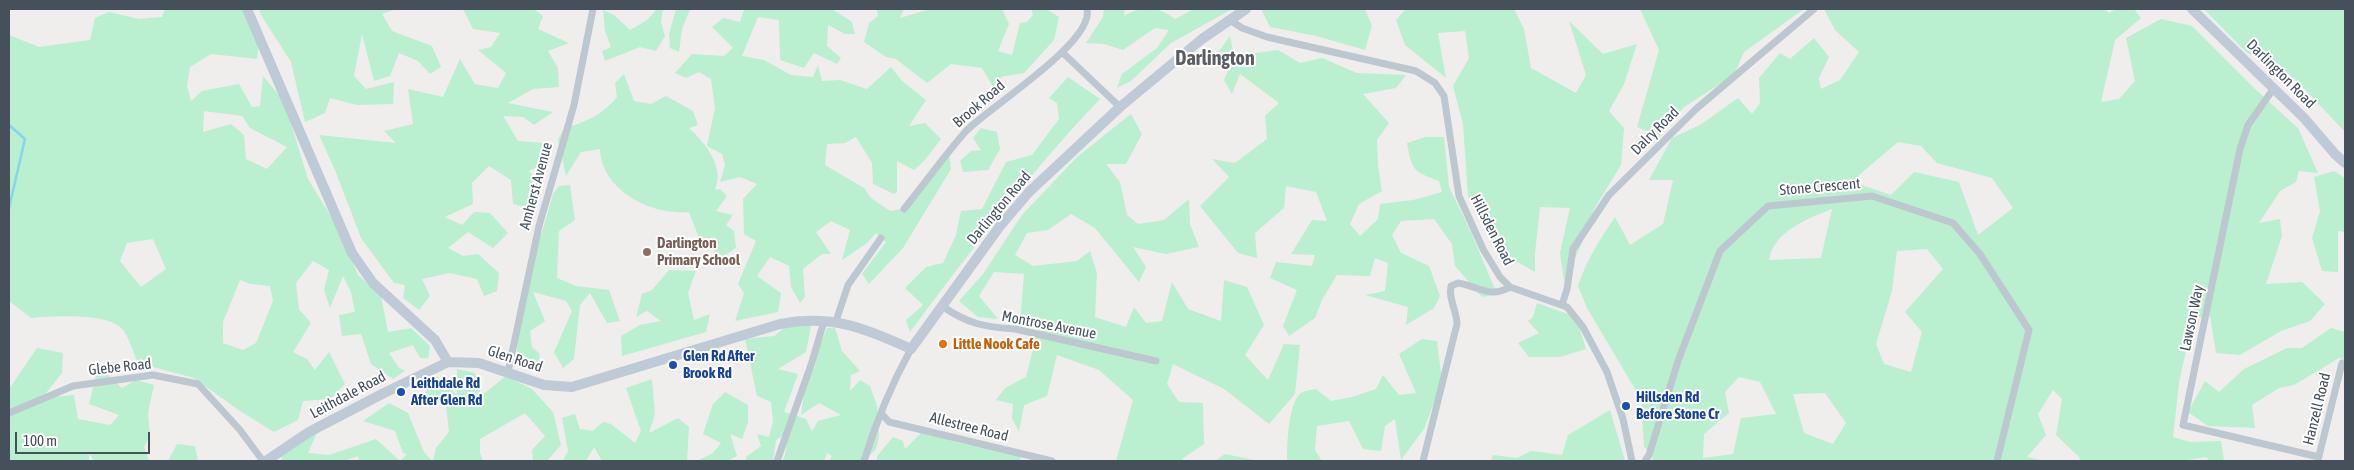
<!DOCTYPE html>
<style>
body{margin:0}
#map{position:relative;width:2354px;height:470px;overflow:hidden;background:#f0eded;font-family:"Asap Condensed",sans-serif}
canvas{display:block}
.frame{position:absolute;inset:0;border:10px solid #45505b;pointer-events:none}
.scale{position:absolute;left:15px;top:432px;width:135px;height:22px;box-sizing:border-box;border:2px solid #45505b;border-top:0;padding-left:6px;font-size:15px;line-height:18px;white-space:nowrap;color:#45505b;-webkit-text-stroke:4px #fff;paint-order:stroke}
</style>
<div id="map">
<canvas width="2354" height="470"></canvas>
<div class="frame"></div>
<div class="scale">100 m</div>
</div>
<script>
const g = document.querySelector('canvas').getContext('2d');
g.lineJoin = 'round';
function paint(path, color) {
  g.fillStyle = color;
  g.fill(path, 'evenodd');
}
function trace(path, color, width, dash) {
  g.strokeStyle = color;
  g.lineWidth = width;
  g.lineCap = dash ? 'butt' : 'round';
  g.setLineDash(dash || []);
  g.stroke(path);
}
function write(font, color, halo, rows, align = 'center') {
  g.font = font + ' "Asap Condensed",sans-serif';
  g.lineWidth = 4;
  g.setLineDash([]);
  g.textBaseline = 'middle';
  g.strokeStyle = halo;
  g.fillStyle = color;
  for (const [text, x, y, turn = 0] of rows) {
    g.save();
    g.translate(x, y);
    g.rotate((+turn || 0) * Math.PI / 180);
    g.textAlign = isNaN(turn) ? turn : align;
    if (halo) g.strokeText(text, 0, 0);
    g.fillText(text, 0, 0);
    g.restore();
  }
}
paint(new Path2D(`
 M165,9H242L259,38L257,59L211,54L190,67L187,86L191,101L202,91L239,84L252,107L260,106L263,76L284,101L308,179L339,230L358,275L381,296L388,332L411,328L430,346L428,358H420L413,345L389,353L399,368L405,371L393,379L371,364L361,334L342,336L339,315L355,312L351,292L343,276L330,308L324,290L329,270L313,261L296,283L299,309L311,323L293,352L307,359L315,370L329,352L345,384L330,399L303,401L298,420L274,432L240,411L194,378L138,363C133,353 129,335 121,328C107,313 51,316 31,318L9,301V35L39,47L90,40L95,18L109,12L139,19L162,17ZM204,111L242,116L250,128L287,147L267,169L246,159L244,135L231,124L203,132ZM153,239L166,269L141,287L120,261L127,243ZM240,280L251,284L270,286L273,301L256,343L243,350L223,343V322Z
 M259,9H396L382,14L392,31L432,46L441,67L430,74L418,61L399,53L390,76L374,81L362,34L354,76L366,89L394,82L393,104L357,105L330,98L325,113L305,122L291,62L261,15Z
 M463,9H534L543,16L538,29L569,43L548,51L558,68L559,87L533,89L508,103L553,112L534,125L523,117L503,116L518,141L544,143L542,164L529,171L538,180L531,209L513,204L511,180L489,166L472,183L473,204L445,217L462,225L474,212L490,213L508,233L493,248L468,232L448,248L463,256L478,254L499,273L497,291L484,296L477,279L449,273L422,279L430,296L419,310L403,298L405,285L394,283L361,238L335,170L319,135L396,143L384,131L413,124L408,89L443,97L460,59L475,84L498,88L506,73L478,50L491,47L500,33L473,29Z
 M657,9H663L661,22L665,36L656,51L640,47L605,61L602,51L611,47L605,31L603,10L614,15L630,30L647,20Z
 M676,9H690L682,29L679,52L670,48L669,34Z
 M736,9H832L852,22L855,34H845L828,25L827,46L841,58L837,64L814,53L804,68L780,60L779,20L758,17L742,56L764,60L791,75L813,77L818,65L822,81L840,80L867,89L891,67L902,81L926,100L909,126L925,123L941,139L925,160L914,170L897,161V192L894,194L873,184L872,163L856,137L845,143L827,144L825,165L864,188L871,198L890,211L906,208L949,154L951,169L903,248L869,284L862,274L886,242L876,233L867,243L842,260L850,230L831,221L816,232L831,254H822L803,269L805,297L800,303L791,287L789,266L770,257L757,276L781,293L778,312L735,321L744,293L738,284L756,241L744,234L743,199L757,184L740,177L720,182L725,165L722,154L707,146L715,108L711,79L699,72L686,78L675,73L692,54L724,56L733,48L712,27L723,18L740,22L744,10Z
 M877,9H904L900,18L930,9H1002L1009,24L998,51L1012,55L1020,23L1027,22L1033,15L1031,9H1046L1059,17L1054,40L1024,73L1001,77L999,91L992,85L982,68L951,64L927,83L896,59L886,57L864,42L869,23L878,16Z
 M1104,9H1125L1124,16C1145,5 1155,5 1175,19L1194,9H1232L1171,43L1131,81L1117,88L1122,74L1157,48L1169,30L1155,28L1123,50L1104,44L1086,43L1103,17Z
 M1261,9H1365L1372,26L1365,50L1316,36L1270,27Z
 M1406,9H1514L1524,29L1531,68L1576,93L1586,75L1569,21L1603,54L1637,44L1624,84L1609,111L1624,128L1621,165L1594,209L1582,243L1564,281L1560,253L1570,208L1540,207L1535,253V272L1495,249L1468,196L1463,124L1453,86L1469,58L1465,31L1438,33L1446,78L1405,45L1396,20Z
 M1640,9H1804L1744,52L1734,75L1684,107L1659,136L1637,127L1659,50Z
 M1824,9H2104L2109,13L2116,9H2134L2141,18L2115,40L2101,102L2119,99L2135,81L2126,38L2161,19L2192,26L2255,89L2298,128L2318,173L2299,171L2296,182L2280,191L2259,223L2280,219L2282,236L2266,284L2302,282L2325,304L2310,321L2281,331L2240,355L2216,353L2210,316L2193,318L2179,383L2173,437L2190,442L2221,441L2224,461H2210L2206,457L2181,461H2079L2080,458L2056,435L2062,399L2053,390L2038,414L2046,435L2027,457L2045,461H1652L1653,455L1644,447L1641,399L1587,308L1578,286C1586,261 1600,239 1615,217L1630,245L1663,224L1673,180H1649L1672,138L1700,125L1738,98L1752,114L1760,103L1759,78L1780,53L1790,59L1814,38L1829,57L1819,78L1821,89L1840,80L1859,52L1835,30ZM1898,142L1921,146L1937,163L1992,178L2013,208L1978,235L1959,182L1914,172L1891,195L1856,183L1859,175ZM1832,209L1821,258L1769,260C1773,232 1808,218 1832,209ZM1927,249L1943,269L1905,312L1922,332L1911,372L1884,364L1876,344L1892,291L1897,251ZM1739,377L1760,382L1776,414L1741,418L1733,454L1703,458L1704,434L1729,413L1725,392ZM1825,393L1846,423L1833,444L1804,433L1793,394Z
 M2204,9H2345V132L2294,78L2246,52Z
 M1230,36L1234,56L1278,50L1300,63L1322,58L1357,73L1406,75L1396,88L1363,94L1389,123L1377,140L1378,166L1382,191L1359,204L1350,224L1360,236L1378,219L1380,204L1413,200L1442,192L1439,181C1413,171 1412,171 1407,143L1426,137H1444L1449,187L1470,230L1497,294L1482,297L1455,266L1452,244L1434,219L1401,221L1392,235L1401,253L1429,266L1440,296L1434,308L1406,325L1408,307L1365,295L1385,291L1388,263L1375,258L1370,276L1337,275L1322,300L1315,318L1289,336L1283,326L1297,290L1270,278L1276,262L1312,266L1315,255L1291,254L1312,220L1327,221L1316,192L1286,186L1284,208L1255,233L1257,258L1238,253L1200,206L1229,177L1212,159L1235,163L1267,139L1265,116L1279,103L1240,74L1232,94L1224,80L1233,60L1217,54Z
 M624,74L634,101L651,104L666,96L693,111L698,125L689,128C705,143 725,166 715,190L720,189L727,196L716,211L733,215L726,225L734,231L736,248L721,258L714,250L701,243L689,212C652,216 601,190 600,149L581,152L566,176L558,139L565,128C586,122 602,115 617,97L615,83Z
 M1068,77L1100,99C1030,172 970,252 910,332L906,320L923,305L905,288L926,267L943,263L956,235L961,211L982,209L1006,162L1032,155L1059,119L1057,103L1049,98Z
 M1131,114L1142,134L1126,164H1106L1120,182L1127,215L1138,224L1164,220L1189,199L1190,224L1199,247L1166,254L1133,247L1146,267L1139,282L1095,228L1071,214L1048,230L1027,233L1015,255L1033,266L1077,261L1090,251L1097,273L1095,317L1126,327L1134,307L1146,323L1162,321L1172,282L1188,309L1221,321L1224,280L1247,287L1264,325L1245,355L1268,380L1284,344L1300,345L1295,394L1269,424L1224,389L1173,364L1167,384L1179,402L1203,403L1204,444L1182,459L1185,461H1116L1133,400L1099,370L1057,355L1047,396L1024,405L1019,432L1012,418L1013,404L996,400L1005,388L1026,377L1039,325L1020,323L1024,274L994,272L979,296L998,319L978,317L959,301L983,274L1022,215L1077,157Z
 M981,128L997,132L1000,149L988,170L963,172L960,161L971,151L981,150L973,138Z
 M2334,171L2345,178V232L2338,231V272L2322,271L2312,238L2320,211L2314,177Z
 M570,185L575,220L559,231L557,278L576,286L609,290L620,321L607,323L590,293L580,305L574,359L563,368L554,352L572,311L566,301L533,292L545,321L530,331L532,347L540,354L538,364L517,352C518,298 539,246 553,194L559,186Z
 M669,270L696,271L688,293L694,320L710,314L706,332L622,356L621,336L640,325L661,321L647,311L636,317L642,294L652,290Z
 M1537,303L1576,317L1586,349L1560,357H1529L1518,343L1539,333L1528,321L1533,317Z
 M799,316L812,321L806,352L778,369L798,374L784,412L806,419L812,431L818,421L841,415L819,403L801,415L806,378L815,367L817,352L827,328H835L842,351L860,371L851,375L850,391L860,380L870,386L877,406L879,436L876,449L864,461H829L832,456L827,453L824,461H782L785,455L788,432L776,440L773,461H746V457L761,446L757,434L769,437L773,422L771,402L757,396L745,339L774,336Z
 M2331,328L2345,332V359L2339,358L2294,385L2279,388L2252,405L2255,428L2208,426L2188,412L2205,381L2219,392L2244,369L2287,348H2302Z
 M1422,339L1437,341L1442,381L1424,429L1401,460L1395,419L1385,426L1381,451L1363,449L1349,421L1317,426L1315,450L1322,461H1287C1287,445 1288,403 1301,393C1305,390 1312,390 1316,389L1331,401L1352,397L1376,389L1383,375L1399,395L1416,393L1399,354Z
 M37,348L63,353L62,373L42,398L74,395L78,419L110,425L119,415L89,404L97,371L108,375L122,388L136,380L154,385L148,413L150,435L144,447L149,461H95L89,454V461H9V389Z
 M457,369L475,373L481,396L506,376L532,389L553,412L561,445L547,461H533L532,450L545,436L525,413L480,439V453L483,461H433L436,448L449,432L446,405L420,400L437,376L457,395Z
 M652,379L655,414L649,433L678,418L689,427L687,461H602L594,447L586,461H563L568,451L562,418L575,414L580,429L593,431L603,422L611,424L635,443L641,431L626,388Z
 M725,392L748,405V422L742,439L730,434L737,456L727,461H697L713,453L721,443L703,434L713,404Z
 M389,403L408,413L424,452L432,461H400L407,454L403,453L395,431L363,421Z
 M1610,410L1625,461H1491L1493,455L1517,458L1531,451L1562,455L1568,435Z
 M318,430L308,453L329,455L376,439L400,461H359L358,456L344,461H282L281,456Z
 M924,430L955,442L1022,456L1019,461H877V456L893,437L903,441L905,449Z
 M177,444L195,446L198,461H168Z
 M1225,454L1254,460L1215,461Z`), '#baefd0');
trace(new Path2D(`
 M9,125L25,139L9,208`), '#87d4ec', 2.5);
trace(new Path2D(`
 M1230,20L1242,28L1267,37L1416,71L1435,83L1444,96L1459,196L1483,249L1500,277L1510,287L1567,307L1583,327L1607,372L1623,419L1632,461
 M1063,53L1120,107
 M2274,88L2248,125L2240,149L2183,425L2319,457
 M904,209C925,183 944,156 966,131C988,108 1095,42 1087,9
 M1562,305L1567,289L1573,249L1609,195L1696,109L1814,9
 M942,306C968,324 984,327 1015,329L1156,361
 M836,321L848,285L881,238
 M508,372L539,226L574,105L593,9
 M9,413L73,386L153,375L198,384L240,430L263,461
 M882,414L889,422L1052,461
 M2318,460L2342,363
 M777,461L812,362L824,321
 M864,461C876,422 891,385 911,349
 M1423,461L1457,324C1457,311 1448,299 1451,286L1458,283C1478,286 1490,299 1510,287
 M1645,461L1649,455L1678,361L1720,251L1768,206L1872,196L1953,223L1980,254L2029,330L1997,461`), '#bdc7d0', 7);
trace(new Path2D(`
 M247,9L352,253L373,283L435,340L448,362
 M2192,9L2304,118L2335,154L2345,163
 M266,461L309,432L384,393L448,362L479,363L544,385L572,387L780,324C831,314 865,328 911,349L1000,226L1029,192L1120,107L1202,39L1246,9`), '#bfcad7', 10);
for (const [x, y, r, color] of [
 [647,252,5,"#8d6e63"],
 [943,344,5,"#e8710a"],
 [673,365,5,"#1a4fb4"],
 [401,392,5,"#1a4fb4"],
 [1626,406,5,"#1a4fb4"]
]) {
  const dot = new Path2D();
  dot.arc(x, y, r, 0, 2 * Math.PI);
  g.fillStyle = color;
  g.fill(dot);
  trace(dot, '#fff', 2);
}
write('15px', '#45505b', '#fff', [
 ["Darlington Road",2281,74,45],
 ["Brook Road",979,104,-41],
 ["Dalry Road",1655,131,-45],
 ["Amherst Avenue",536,186,-75],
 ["Stone Crescent",1820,187,-5],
 ["Darlington Road",999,208,-50],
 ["Hillsden Road",1492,230,63],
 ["Lawson Way",2192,318,-78],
 ["Montrose Avenue",1049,325,11],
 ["Glen Road",515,359,18],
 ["Glebe Road",120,367,-6],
 ["Leithdale Road",348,395,-28],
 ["Hanzell Road",2317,409,-76],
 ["Allestree Road",969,427,14]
]);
write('bold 15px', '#785e54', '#fff', [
 ["Darlington",657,243],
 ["Primary School",657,260]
], 'left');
write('bold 15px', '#c56008', '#fff', [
 ["Little Nook Cafe",953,344]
], 'left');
write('bold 15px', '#164399', '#fff', [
 ["Glen Rd After",683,356],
 ["Brook Rd",683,373],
 ["Leithdale Rd",411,383],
 ["After Glen Rd",411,400],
 ["Hillsden Rd",1636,397],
 ["Before Stone Cr",1636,414]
], 'left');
write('bold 20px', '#5a5d62', '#fff', [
 ["Darlington",1215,59]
]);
</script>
